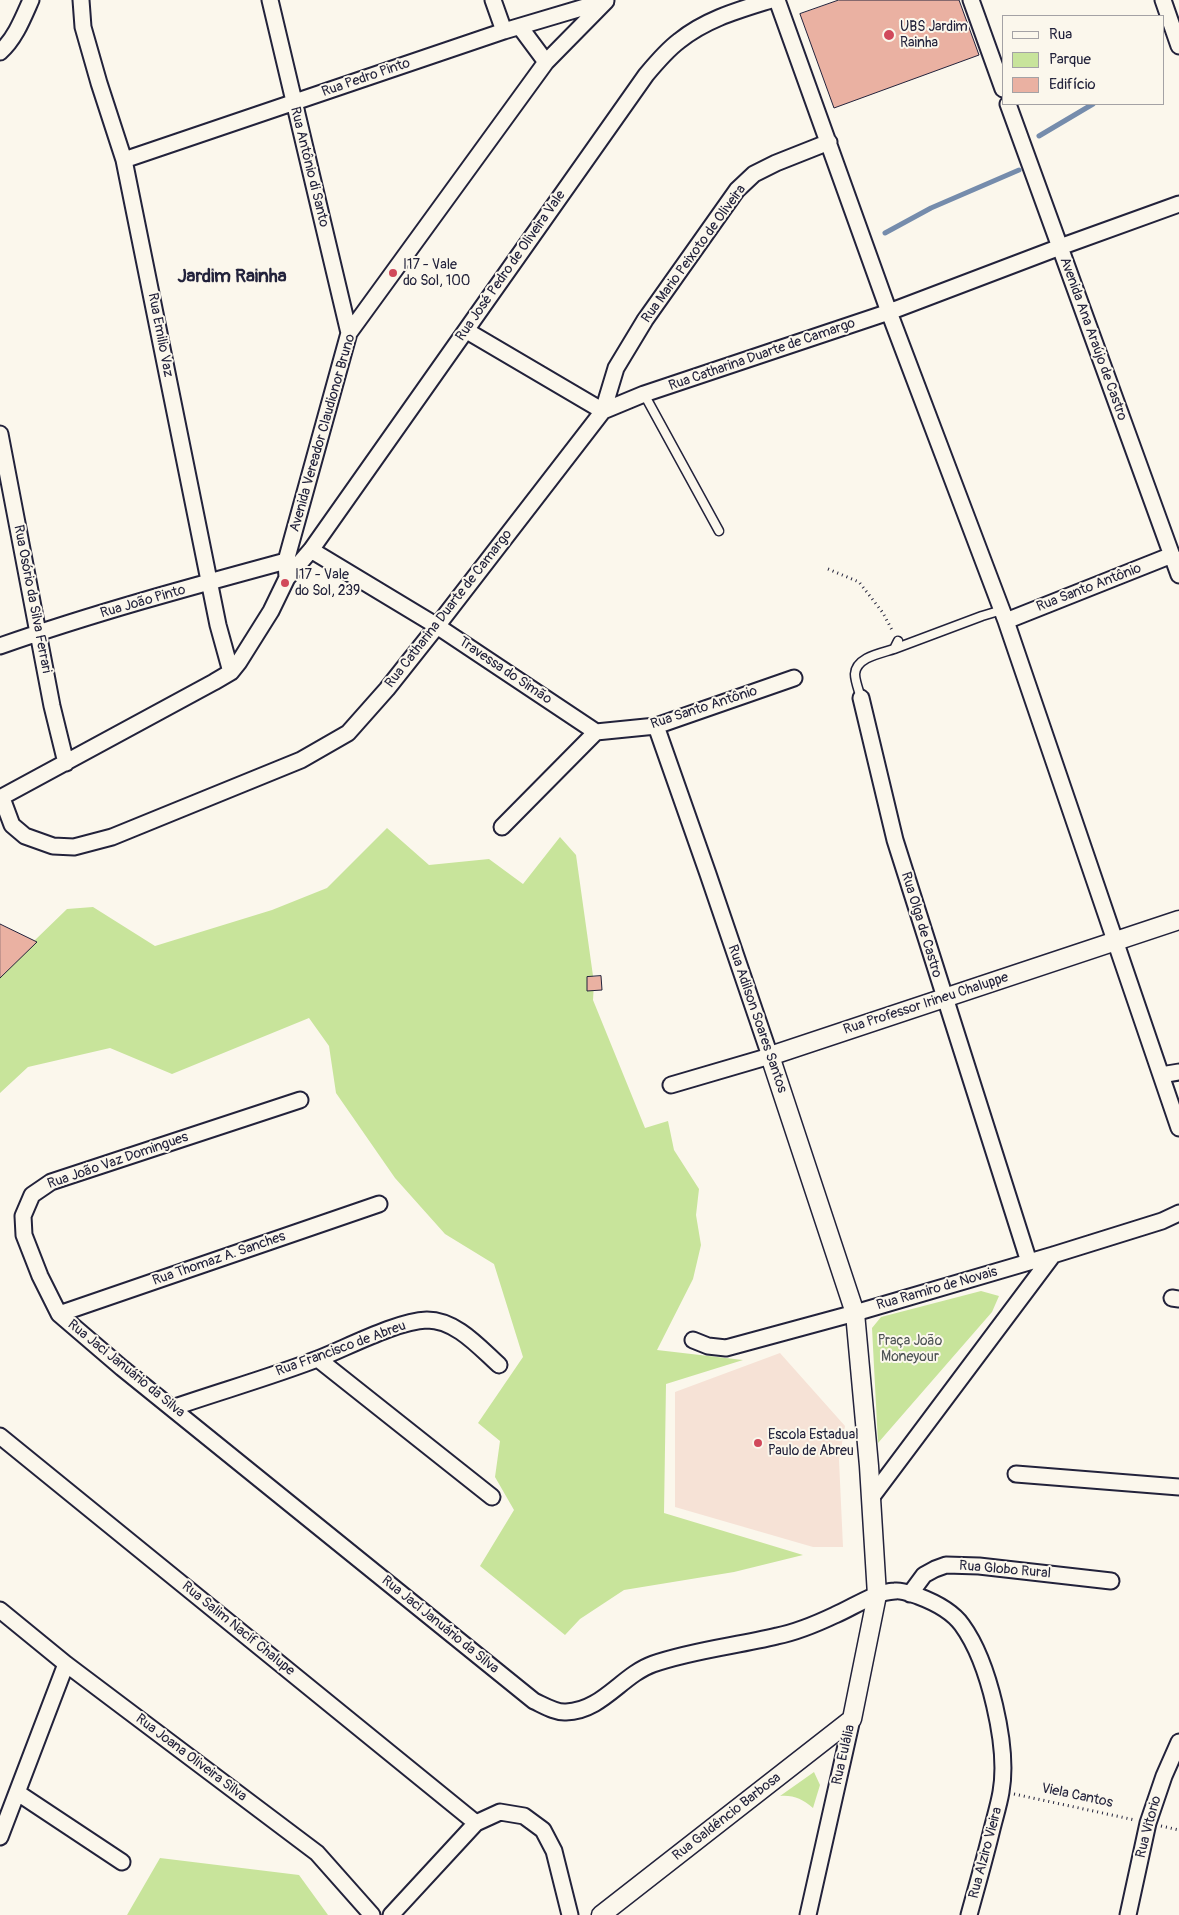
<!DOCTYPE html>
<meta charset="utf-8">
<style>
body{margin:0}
#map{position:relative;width:1179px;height:1915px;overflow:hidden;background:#fbf7ec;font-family:Pangolin,sans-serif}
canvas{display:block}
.legend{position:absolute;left:1002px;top:15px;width:162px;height:90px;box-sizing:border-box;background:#fbf7ec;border:1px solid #a4a2a5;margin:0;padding:6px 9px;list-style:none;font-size:15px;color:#22223b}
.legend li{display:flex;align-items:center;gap:10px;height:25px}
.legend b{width:25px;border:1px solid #a4a2a5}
</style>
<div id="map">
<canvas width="1179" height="1915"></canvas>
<ul class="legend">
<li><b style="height:6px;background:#fbf7ec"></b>Rua</li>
<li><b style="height:14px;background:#c8e49b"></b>Parque</li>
<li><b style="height:14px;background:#eab1a2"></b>Edifício</li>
</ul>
</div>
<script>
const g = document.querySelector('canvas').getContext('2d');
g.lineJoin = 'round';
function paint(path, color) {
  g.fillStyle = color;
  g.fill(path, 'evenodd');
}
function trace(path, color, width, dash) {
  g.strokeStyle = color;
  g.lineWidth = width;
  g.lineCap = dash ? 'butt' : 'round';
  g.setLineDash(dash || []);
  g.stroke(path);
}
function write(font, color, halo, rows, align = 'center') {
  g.font = font + ' Pangolin,sans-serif';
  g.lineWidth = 4;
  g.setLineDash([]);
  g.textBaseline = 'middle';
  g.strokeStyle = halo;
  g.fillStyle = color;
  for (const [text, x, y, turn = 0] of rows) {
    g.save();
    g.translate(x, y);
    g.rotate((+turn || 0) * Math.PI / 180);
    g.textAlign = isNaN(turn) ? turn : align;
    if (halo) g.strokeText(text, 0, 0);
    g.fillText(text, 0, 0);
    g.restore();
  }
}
paint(new Path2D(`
 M780,1353L845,1426L839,1460L843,1547H813L675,1507V1392Z`), '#f6e2d6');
paint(new Path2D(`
 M387,828L429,865L489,859L523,884L560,837L576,855L594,983L593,1000L645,1128L668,1121L674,1150L699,1189L696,1215L701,1245L693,1279L657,1350L743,1360L666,1384L664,1513L803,1555L734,1572L624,1590L580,1619L565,1635L480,1566L514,1510L495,1477L500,1441L478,1423L523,1357L494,1264L445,1234L395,1178L336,1093L329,1046L309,1018L172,1074L110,1048L28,1067L0,1093V974L67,909L93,907L155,946L272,910L327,888Z
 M981,1291L999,1296L992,1312L878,1443L872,1328L881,1317Z
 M814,1772L820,1785L813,1808C802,1799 794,1795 780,1796Z
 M160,1858L299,1875L328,1915H127Z`), '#c8e49b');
trace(new Path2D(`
 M1039,136L1093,104
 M885,233L931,208L1019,170`), '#758cac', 5);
const building = new Path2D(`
 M839,0H959L979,55L834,108L800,14Z
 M0,924L37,942L0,978Z
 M601,976L602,990L587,991V977Z`);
paint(building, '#eab1a2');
trace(building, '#22223b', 1);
const service = new Path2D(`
 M644,394L719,531
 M894,649L982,616L1002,610
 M861,698C859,691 855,681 855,674C856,657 882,653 894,649L898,641`);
const minor = new Path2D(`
 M81,0L83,27L99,83L124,160L218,625L231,672
 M270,0L349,333
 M493,0L504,31
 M777,0L889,312L1006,621L1179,1128
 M971,0L1003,89
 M1163,0L1179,46
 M520,27L546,62
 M0,52C15,39 23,18 31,0
 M1008,104L1179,575
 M124,160L504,31L605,1
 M467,331L603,411
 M603,411L616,368L645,320L737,190L754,174L776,163L829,142
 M0,434L52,706L66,763
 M311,550L437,626L596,732
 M287,578L311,550L646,75C656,63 667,50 679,41C706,19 739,10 771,0
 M1006,621L1172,555
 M0,646C94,613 190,587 286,561
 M861,698L895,840L1029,1262
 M656,726L708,874L770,1056L671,1085
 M0,798L214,682L231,672L239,662L271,611L287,578L286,561L349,333L546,62L606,1
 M2,798L12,825L25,836L53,846L74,847L112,837L301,760L348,733L387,689L437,626L603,411L644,394L889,312L1060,247L1179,204
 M502,827L596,732L656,726L794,678
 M1161,1075L1179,1072
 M300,1100L51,1182L32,1195L23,1216L24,1235L40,1276L59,1314L122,1368L534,1701C543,1705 556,1713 566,1712C602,1711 622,1675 653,1664C693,1650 736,1646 777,1636C797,1632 816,1624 835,1615C854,1607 874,1592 895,1591C902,1590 911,1594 918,1596C934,1602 952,1611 962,1625C989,1662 1009,1747 1001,1792C999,1804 995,1817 992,1829C985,1858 977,1886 969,1915
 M1172,1298L1179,1299
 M59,1314L379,1204
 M693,1340L708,1346L726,1348L855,1313L1053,1255L1162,1221L1179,1213
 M318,1359L492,1497
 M172,1408C221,1391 271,1377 320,1358C348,1347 397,1321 427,1320C456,1320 479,1347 499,1365
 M0,1436L476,1823
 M1016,1474L1179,1487
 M871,1498L1053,1255
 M910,1594L924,1575L935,1569L946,1565L979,1566L1111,1581
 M0,1610L66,1664L317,1853L372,1915
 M18,1793L122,1862
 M0,1837L66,1664
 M391,1915L476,1823L500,1812L524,1816L543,1830L554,1851L570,1915
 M808,1915L852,1719
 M1128,1915L1148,1823L1164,1776L1179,1742`);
const tertiary = new Path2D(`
 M601,1915L852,1719L877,1595L869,1466L855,1313L770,1056L1179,920`);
trace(service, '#22223b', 11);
trace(minor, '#22223b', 19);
trace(tertiary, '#22223b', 21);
trace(new Path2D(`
 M828,569L859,582L883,613L893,632
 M1014,1794L1135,1820
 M1161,1826L1179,1830`), '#22223b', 3, [1, 4]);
trace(service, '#fbf7ec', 8);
trace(minor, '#fbf7ec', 15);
trace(tertiary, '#fbf7ec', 18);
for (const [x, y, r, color] of [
 [889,35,6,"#d1495b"],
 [393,273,5,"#d1495b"],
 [285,583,5,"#d1495b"],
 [758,1443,5,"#d1495b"]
]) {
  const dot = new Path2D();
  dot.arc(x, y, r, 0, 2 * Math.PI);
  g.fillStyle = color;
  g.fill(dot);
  trace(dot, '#fbf7ec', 2);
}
write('14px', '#22223b', '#fbf7ec', [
 ["UBS Jardim",900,27],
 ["Rainha",900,43],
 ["I17 - Vale",403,265],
 ["do Sol, 100",403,281],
 ["I17 - Vale",295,575],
 ["do Sol, 239",295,591],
 ["Escola Estadual",768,1435],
 ["Paulo de Abreu",768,1451]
], 'left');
write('14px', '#22223b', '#fbf7ec', [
 ["Rua Pedro Pinto",366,78,-19],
 ["Rua Antônio di Santo",309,167,76],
 ["Rua Mario Peixoto de Oliveira",694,254,-54],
 ["Rua José Pedro de Oliveira Vale",511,266,-55],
 ["Rua Emilio Vaz",160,335,79],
 ["Avenida Ana Araújo de Castro",1093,339,70],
 ["Rua Catharina Duarte de Camargo",762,355,-19],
 ["Avenida Vereador Claudionor Bruno",323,433,-74],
 ["Rua Santo Antônio",1089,588,-21],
 ["Rua Osório da Silva Ferrari",32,599,79],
 ["Rua João Pinto",143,602,-16],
 ["Rua Catharina Duarte de Camargo",449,609,-52],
 ["Travessa do Simão",505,671,34],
 ["Rua Santo Antônio",704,708,-18],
 ["Rua Olga de Castro",921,925,73],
 ["Rua Professor Irineu Chaluppe",926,1004,-18],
 ["Rua Adilson Soares Santos",757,1019,71],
 ["Rua João Vaz Domingues",118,1161,-19],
 ["Rua Thomaz A. Sanches",219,1259,-19],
 ["Rua Ramiro de Novais",937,1289,-16],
 ["Rua Francisco de Abreu",341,1349,-20],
 ["Rua Jaci Januário da Silva",126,1369,39],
 ["Rua Globo Rural",1005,1570,5],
 ["Rua Jaci Januário da Silva",440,1625,39],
 ["Rua Salim Nacif Chalupe",238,1629,39],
 ["Rua Eulália",844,1755,-77],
 ["Rua Joana Oliveira Silva",191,1758,37],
 ["Viela Cantos",1077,1796,12],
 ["Rua Galdêncio Barbosa",727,1817,-38],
 ["Rua Vitorio",1149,1827,-75],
 ["Rua Alziro Vieira",986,1853,-75]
]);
write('14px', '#4c5253', '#fbf7ec', [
 ["Praça João",910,1341],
 ["Moneyour",910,1357]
]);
write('bold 19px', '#22223b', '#fbf7ec', [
 ["Jardim Rainha",232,277]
]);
</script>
